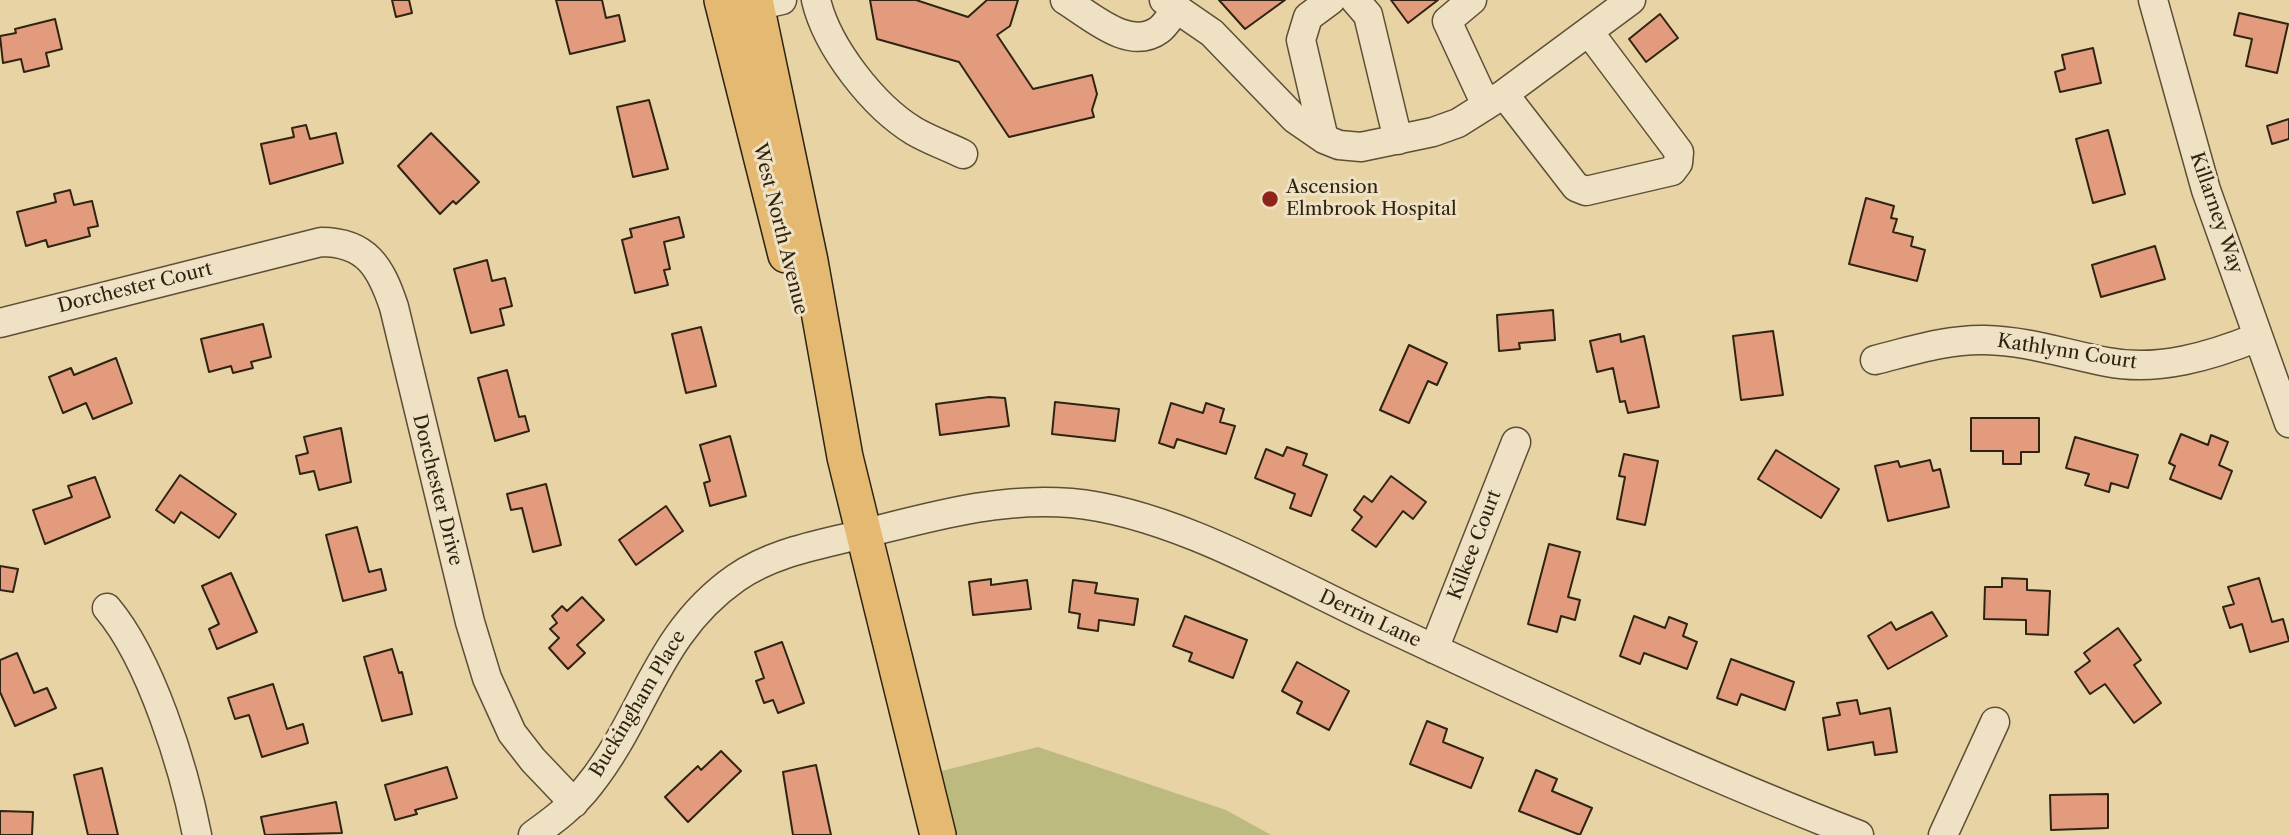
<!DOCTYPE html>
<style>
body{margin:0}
canvas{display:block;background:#e7d3a4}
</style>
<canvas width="2289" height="835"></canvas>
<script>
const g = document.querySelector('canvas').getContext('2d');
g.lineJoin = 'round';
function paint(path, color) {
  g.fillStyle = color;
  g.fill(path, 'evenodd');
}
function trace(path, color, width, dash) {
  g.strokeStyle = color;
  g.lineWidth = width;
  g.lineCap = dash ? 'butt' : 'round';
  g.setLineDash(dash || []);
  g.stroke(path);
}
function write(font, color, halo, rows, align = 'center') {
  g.font = font + ' "Libre Caslon Text",serif';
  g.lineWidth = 6;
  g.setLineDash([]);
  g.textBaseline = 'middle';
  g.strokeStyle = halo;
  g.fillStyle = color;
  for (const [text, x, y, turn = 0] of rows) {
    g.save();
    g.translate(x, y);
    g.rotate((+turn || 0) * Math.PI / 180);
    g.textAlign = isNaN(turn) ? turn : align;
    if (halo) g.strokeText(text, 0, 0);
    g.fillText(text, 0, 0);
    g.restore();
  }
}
paint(new Path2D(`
 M1038,747L1226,810L1271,835H928L913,778Z`), '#bdba80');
const building = new Path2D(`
 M392,0H409L412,13L396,17Z
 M556,0H602L606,18L619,15L625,41L570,54Z
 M870,0H916L968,17L987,0H1018L1010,26L997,35L1033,89L1092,75L1097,94L1092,110L1094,117L1009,137L959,62L877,39Z
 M1219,0H1285L1245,29Z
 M1391,0H1438L1408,23Z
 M2239,13L2288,24L2277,73L2246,66L2252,39L2234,35Z
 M1660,14L1678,38L1646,62L1629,39Z
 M55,19L62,49L46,53L49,66L24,72L21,59L3,63L0,36L16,33L15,29Z
 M2093,48L2101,83L2060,92L2055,72L2065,69L2062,55Z
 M649,100L668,169L633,177L617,107Z
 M2289,119V139L2272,144L2267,126Z
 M306,125L310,139L336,133L343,163L270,184L261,144L294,137L292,128Z
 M2108,130L2125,194L2093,203L2076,139Z
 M431,133L479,182L456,204L453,201L440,214L398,166Z
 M70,190L74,205L92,201L98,226L88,228L90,236L48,247L46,240L26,246L17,212L56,202L54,194Z
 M1866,198L1894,206L1891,218L1897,219L1893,232L1913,237L1911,246L1925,250L1917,281L1849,264Z
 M679,217L684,237L664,242L670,269L664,270L668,285L635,293L622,240L632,237L630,229Z
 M2155,246L2165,279L2101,297L2092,265Z
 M487,260L492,281L505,278L512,306L500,309L504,325L471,333L454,269Z
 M1553,310L1555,340L1519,343L1520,349L1499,351L1497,315Z
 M263,324L271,357L251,362L253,368L233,373L231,366L209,372L201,339Z
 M701,327L716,386L686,393L672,334Z
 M1773,331L1783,395L1741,400L1733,336Z
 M1620,334L1621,342L1644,336L1659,407L1628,413L1625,401L1620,402L1613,368L1597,372L1590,341Z
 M1409,345L1447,363L1437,385L1428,381L1409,423L1380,410Z
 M116,358L132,403L93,419L86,403L63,413L49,377L71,368L74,375Z
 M507,370L519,417L525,416L529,431L495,441L478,378Z
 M989,397L1005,398L1009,426L940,435L936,404Z
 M1055,402L1119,409L1115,441L1052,434Z
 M1171,403L1203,413L1206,403L1224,409L1220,422L1235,426L1226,454L1177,439L1174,448L1159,443Z
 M1971,418H2039V452H2021V464H2003V451H1971Z
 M341,428L351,482L319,490L314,471L300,474L296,456L308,453L304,437Z
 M2181,434L2208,445L2211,435L2228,442L2219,465L2232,471L2221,499L2170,479L2175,466L2169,463Z
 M730,436L746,496L710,506L704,483L710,481L700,445Z
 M2075,437L2138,455L2128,488L2111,483L2109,492L2085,485L2089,474L2066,468Z
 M1287,447L1307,454L1303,465L1327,475L1311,516L1290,508L1295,494L1255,478L1266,449L1283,456Z
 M1776,450L1839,489L1821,518L1758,479Z
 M1624,454L1658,461L1645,525L1617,519L1625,477L1619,476Z
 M1930,460L1933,471L1940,469L1949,507L1888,521L1875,466L1898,461L1900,467Z
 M180,475L236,514L219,538L181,512L174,523L156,510Z
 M1391,476L1426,502L1413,519L1403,511L1376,547L1352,530L1362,517L1354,510L1364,496L1372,502Z
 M95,477L110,517L45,544L33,510L72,497L68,486Z
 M546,484L561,545L533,552L522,508L511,510L507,494Z
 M666,506L683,531L636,565L619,540Z
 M357,527L369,572L381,569L386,590L343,601L326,535Z
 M1549,544L1580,552L1568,597L1580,600L1575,620L1561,616L1557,632L1528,624Z
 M0,566L18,569L13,592L0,590Z
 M231,573L257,632L217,649L209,629L219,624L202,586Z
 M2002,578L2027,579V590L2050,591L2048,635L2026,634V620L1984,619L1985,587H2002Z
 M2259,578L2272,622L2283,619L2289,641L2250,652L2242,624L2230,628L2223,607L2234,604L2228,587Z
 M991,579V585L1027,580L1031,609L973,615L969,582Z
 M1073,580L1097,583L1095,593L1138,599L1134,625L1099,620L1098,631L1078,628L1080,614L1069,612Z
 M582,597L604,620L577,645L585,653L568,669L549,648L559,638L550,629L557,623L552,616L562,606L567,611Z
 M1932,612L1947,636L1888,669L1868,636L1891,622L1896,630Z
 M1185,616L1247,640L1233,678L1189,661L1192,653L1173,646Z
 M1634,616L1665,628L1669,617L1687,624L1683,636L1697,642L1687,669L1644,653L1640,664L1620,656Z
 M2118,628L2141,660L2134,665L2161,703L2134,723L2105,684L2090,694L2075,672L2090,661L2084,653Z
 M782,642L804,703L778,713L773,700L764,703L756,681L764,678L755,652Z
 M392,649L399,673L402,672L412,714L382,721L364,657Z
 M17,653L34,693L47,688L56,708L15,726L0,692V660Z
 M1731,659L1794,682L1785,710L1741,694L1737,705L1717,698Z
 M1297,662L1349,691L1329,730L1297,713L1302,702L1282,691Z
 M273,684L287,729L303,724L308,743L262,757L249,715L235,719L228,698Z
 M1857,700L1860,714L1890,708L1897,752L1875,755L1873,742L1828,750L1823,718L1840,715L1837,703Z
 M1427,721L1447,729L1443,742L1483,758L1471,788L1410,764Z
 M721,751L741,771L688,822L665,797L698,766L701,770Z
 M816,765L831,835H793L783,772Z
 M447,767L457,798L415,810L417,814L395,820L385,785Z
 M102,768L118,835H88L74,775Z
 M1536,770L1557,779L1552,791L1592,808L1580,835L1519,811Z
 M2108,794V828L2051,830L2050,795Z
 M336,802L342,833L265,835L261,817Z
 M0,811L33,812L32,835H0Z`);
paint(building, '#e39b7d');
trace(building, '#2f2312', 2);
const minor = new Path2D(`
 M816,0C827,47 873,106 914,131C929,140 947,146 963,154
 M1065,0C1090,15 1129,52 1159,30C1166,25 1171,15 1177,9
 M1164,0L1212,33L1295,119L1324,139L1339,145L1361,147L1433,132L1458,123L1504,94L1631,0
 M1355,0L1368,15L1398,140
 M1472,0L1447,21L1486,105
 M2153,0L2206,190L2289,423
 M738,10L782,0
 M1504,94L1576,187L1586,191L1672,171L1678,163L1679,152L1589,32
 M1324,139L1301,40L1308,17L1331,0
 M0,323L321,242C367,242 381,268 394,307L470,622L487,678L512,733L533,760L574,803
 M1875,360C1911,351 1948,339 1985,340C2028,341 2065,354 2107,362C2158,372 2211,356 2258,337
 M107,608C151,660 184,768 197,835
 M1434,649L1516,442
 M533,835C554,820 574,805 590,784C645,715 657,633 736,578C775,551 821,545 866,533C934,516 1000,497 1071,503C1172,512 1287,580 1379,623C1537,697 1695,772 1859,835
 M1943,835L1995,722`);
const major = new Path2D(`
 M722,0L786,255
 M755,0L810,261L845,457L938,835`);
trace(minor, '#5d4f36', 31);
trace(major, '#2f2312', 38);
trace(minor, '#efe2c4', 28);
trace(major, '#e4ba72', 35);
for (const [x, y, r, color] of [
 [1270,199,9,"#8f2418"]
]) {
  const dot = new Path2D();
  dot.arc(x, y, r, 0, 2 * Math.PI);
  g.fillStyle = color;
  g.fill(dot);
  trace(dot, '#efe2c4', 2.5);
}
write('19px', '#2f2312', '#efe2c4', [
 ["Ascension",1286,188],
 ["Elmbrook Hospital",1286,210]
], 'left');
write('19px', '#2f2312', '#efe2c4', [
 ["Killarney Way",2216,213,71],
 ["West North Avenue",780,229,76],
 ["Dorchester Court",135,288,-14],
 ["Kathlynn Court",2067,352,9],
 ["Dorchester Drive",437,490,76],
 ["Kilkee Court",1475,545,-69],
 ["Derrin Lane",1370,619,25],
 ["Buckingham Place",638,704,-59]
]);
</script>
